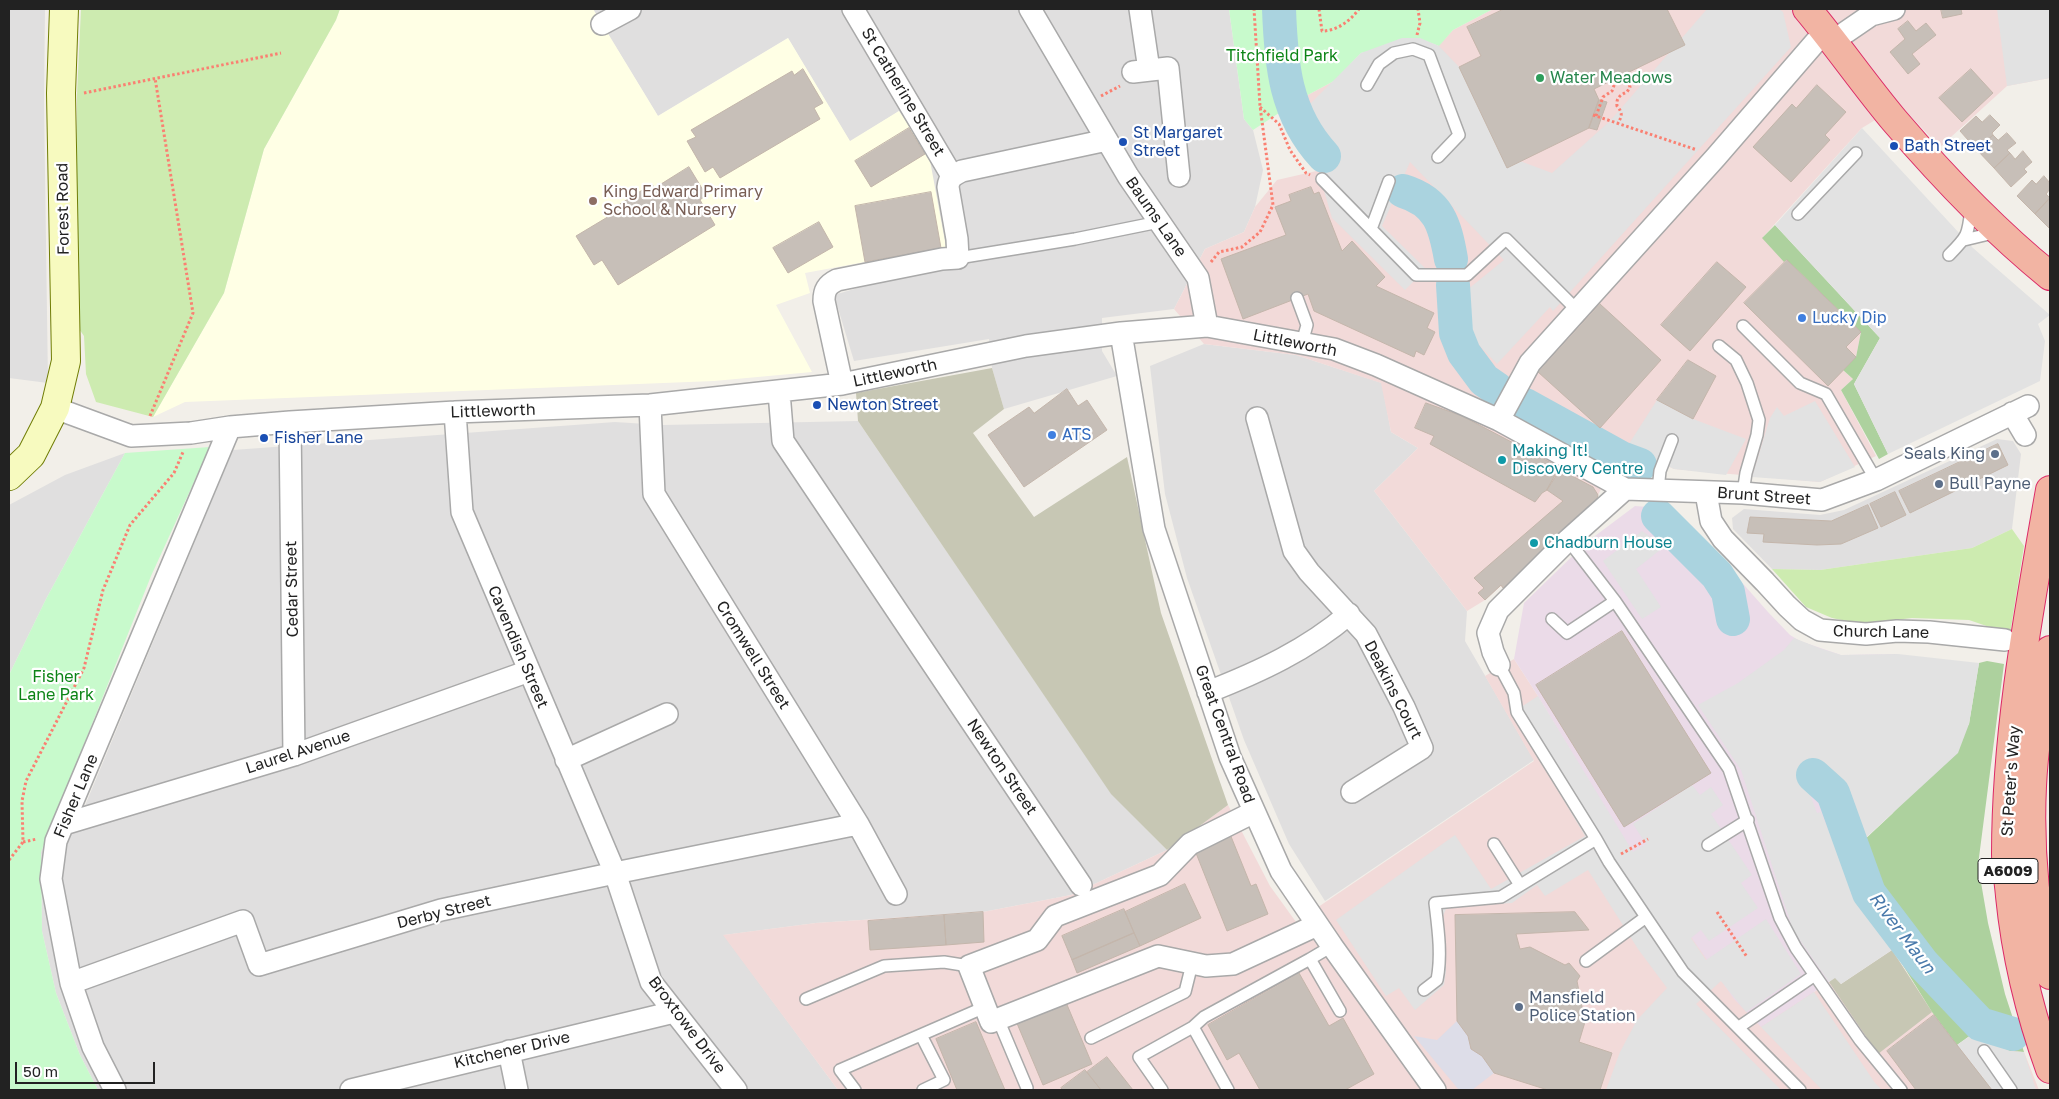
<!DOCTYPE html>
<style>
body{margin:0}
#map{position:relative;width:2059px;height:1099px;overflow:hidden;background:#f2efe9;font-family:"Golos Text",sans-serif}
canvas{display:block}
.frame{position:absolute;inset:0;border:10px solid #222;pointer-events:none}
.scale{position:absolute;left:15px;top:1062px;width:140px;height:22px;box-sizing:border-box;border:2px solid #222;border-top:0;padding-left:6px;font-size:15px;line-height:18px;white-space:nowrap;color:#222;-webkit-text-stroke:4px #fff;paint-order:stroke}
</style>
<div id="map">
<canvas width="2059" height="1099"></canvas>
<div class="frame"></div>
<div class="scale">50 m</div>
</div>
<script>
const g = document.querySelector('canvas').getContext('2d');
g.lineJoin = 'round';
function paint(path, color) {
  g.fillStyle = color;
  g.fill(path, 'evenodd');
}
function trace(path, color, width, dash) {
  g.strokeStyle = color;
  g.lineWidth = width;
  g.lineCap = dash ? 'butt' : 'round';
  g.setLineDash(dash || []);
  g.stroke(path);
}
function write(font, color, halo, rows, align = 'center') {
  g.font = font + ' "Golos Text",sans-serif';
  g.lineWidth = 4.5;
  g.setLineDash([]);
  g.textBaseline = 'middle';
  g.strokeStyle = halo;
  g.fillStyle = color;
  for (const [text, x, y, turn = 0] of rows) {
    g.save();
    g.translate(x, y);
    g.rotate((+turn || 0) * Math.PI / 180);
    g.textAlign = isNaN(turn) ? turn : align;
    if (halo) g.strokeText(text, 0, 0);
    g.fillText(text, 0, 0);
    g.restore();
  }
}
paint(new Path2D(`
 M9,9H45L44,102L48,383L9,378Z
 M593,9H1229L1244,119L1253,130L1263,170L1255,207L1244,232L1205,249L1174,309L1102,318V351L1117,376L1004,409L992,368L989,339L854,361L834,295L861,287L946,247L899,111L850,142L788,38L658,116Z
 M1204,344L1296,355L1382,383L1391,432L1418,448L1374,491L1467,611L1465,641L1534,760L1325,901L1289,844L1244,740L1187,578L1165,494L1150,366Z
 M858,421L1111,793L1167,850L1071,895L983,912L816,923L724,935L838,1090H98L80,1055L56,993L42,931L41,852L52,823L74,832L233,450L615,422L663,425Z
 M1997,439L2013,441L2021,454L2012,529L1972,548L1820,570L1772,569L1733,529L1732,518L1744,509L1820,515L1844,510Z
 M125,453L46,599L9,675V505L65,475Z`), '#e0dfdf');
paint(new Path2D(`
 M1493,9H2050V78L2007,86L1940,147L1900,105L1862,128L1763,237L1785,262L1787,260L1861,332L1856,357L1843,370L1853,379L1841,390L1876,456L1820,482L1674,469L1623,445L1598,495L1594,508L1503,588L1501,586L1485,600L1467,611L1374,491L1418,448L1391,432L1381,383L1296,355L1204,344L1174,309L1205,249L1244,232L1255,207L1277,180L1325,169L1335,149L1313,123L1302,98L1334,81L1439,45L1453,30Z
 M1514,659L1538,696L1634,853L1814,992L1835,977L1841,984L1892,950L1934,1015L1957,1044L2024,1052L2039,1090H838L723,935L816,923L983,912L1071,895L1167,850L1228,805L1270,886L1296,922L1534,761L1485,676Z`), '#f2dad9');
paint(new Path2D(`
 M1635,506L1661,508L1677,516L1692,526L1768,612L1790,635L1800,641L1841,655L1898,654L1821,768L1805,781L1829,807L1858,893L1892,950L1835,978L1761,1027L1734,999L1630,849L1538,696L1514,659L1524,603L1587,542Z`), '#ebdbe8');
paint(new Path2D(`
 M340,9H593L658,116L788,38L850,141L899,111L929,155L946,247L805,273L810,293L776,305L812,372L714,381L185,402L153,417L224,293L264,149L336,20Z`), '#ffffe5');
paint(new Path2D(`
 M992,368L1004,409L973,433L1034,517L1127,457L1161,613L1228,805L1167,850L1111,794L858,421L856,393Z
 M1892,950L1932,1012L1878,1054L1829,982L1835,977L1841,984Z`), '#c7c7b4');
paint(new Path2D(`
 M81,9H340L336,20L264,149L224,293L153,417L96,402L86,374L84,336L77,326V94Z
 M2012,529L2024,546L2010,634L1969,620L1912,618L1861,624L1832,618L1806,607L1772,569L1820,570L1972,548Z`), '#cdebb0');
paint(new Path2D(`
 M1775,225L1880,338L1854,384L1888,454L1879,459L1841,390L1853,379L1843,370L1856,357L1861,332L1787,260L1784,262L1762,238Z
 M1987,661L2004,664L1978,865L1988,923L2005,994L2024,1052L2010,1051L1971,1035L1957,1045L1932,1012L1858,893L1846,857L1892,814L1969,724L1979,663Z`), '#add19e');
paint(new Path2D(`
 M1229,9H1493L1453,30L1439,46L1420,39L1361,53L1334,81L1302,98L1253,130L1244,119Z
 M210,447L151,576L41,852L42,931L56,993L80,1055L98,1090H9V675L46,599L125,453Z`), '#c8facc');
paint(new Path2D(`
 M1707,9H1779L1783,12L1791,47L1553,311L1550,307L1497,364L1463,328V322L1469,314L1460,303L1467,290L1504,260L1410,162L1382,226L1426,269L1405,290L1332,218L1322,184L1325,169L1335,149L1313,123L1306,108L1361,53L1402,38H1420L1439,46L1459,67L1507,167L1520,161L1552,173L1610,121Z
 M1997,9H2050V78L2007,86Z
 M1862,128L1973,248L2050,315L2038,324L2045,341L2040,381L1888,454L1854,384L1880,338L1775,225Z
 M1657,400L1693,419L1746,439L1726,475L1674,469L1627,447Z
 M1815,401L1855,467L1820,482L1752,477L1770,418L1777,407L1784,416Z
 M1642,531L1665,546L1636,569L1661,607L1642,619L1603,561Z
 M1794,638L1819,648L1841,655L1898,654L1979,663L1969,724L1958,753L1858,845L1855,821L1844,793L1821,769L1805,781L1817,813L1821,812L1840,859L1846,857L1858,893L1892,950L1841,984L1835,978L1829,982L1793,930L1741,770L1698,705L1738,683L1784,650Z
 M1538,696L1633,852L1646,844L1633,824L1692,785L1700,795L1711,787L1723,805L1711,814L1752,875L1741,883L1758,908L1709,941L1701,930L1691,938L1706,960L1766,919L1801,974L1746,1012L1721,981L1696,1004L1781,1090H1606L1620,1052L1637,1020L1667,988L1638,949L1588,870L1545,896L1537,885L1512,903L1447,907L1443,916L1446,971L1444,985L1415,1010L1399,988L1386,996L1336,920L1455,835L1491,889L1585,836L1512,713Z
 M1814,992L1875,1083L1882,1090H1822L1761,1027Z
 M1971,1035L2010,1051L2024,1052L2036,1090H1992L1957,1045Z`), '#e2e2e2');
paint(new Path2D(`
 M1457,1021L1468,1036L1471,1049L1482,1056L1494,1073L1472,1090H1459L1414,1036L1437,1040Z`), '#dddde8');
trace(new Path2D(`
 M1279,9C1281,64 1285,114 1324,156
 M1403,191C1439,202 1445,225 1451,259
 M1453,285L1456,333L1464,353L1484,380L1497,389
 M1525,405L1621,458L1640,465
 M1658,516L1717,575L1728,592L1733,619
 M1813,775L1833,793L1869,893L1923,964L1980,1024L2013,1034`), '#aad3df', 34);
const building = new Path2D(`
 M1504,9H1667L1685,45L1594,89L1599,100L1589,128L1507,168L1459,67L1481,56L1467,27Z
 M1941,9H1961L1962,14L1943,18Z
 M1908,21L1916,31L1926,23L1936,35L1912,54L1920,64L1908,74L1890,52L1905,39L1898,29Z
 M803,69L823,103L814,108L820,119L720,178L713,167L705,172L687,141L696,137L691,130L792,71L794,75Z
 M1971,69L1993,93L1962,122L1939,98Z
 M1817,85L1846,112L1825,135L1830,140L1791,182L1753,147L1792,104L1796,108Z
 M1599,100L1607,102L1597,130L1589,128Z
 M1990,115L2000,125L1992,133L1993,135L1977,150L1960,131L1976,116L1982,122Z
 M909,128L925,154L871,187L855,161Z
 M2007,133L2016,143L2007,150L2010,153L1994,168L1977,150L1993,135L1998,140Z
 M2023,151L2032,162L2024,169L2027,172L2011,187L1994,168L2010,153L2015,159Z
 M689,167L706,195L700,200L715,225L618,285L602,260L594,265L576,236L611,215L609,211L652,184L654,188Z
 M2044,176L2050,183V189L2046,194L2050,198L2035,214L2017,196L2032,180L2036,184Z
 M1311,187L1314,194L1319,192L1342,251L1352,241L1385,277L1376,286L1434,313L1427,328L1435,332L1424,355L1416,351L1414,357L1314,311L1308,294L1243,319L1221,259L1286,235L1275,207L1291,201L1289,195Z
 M931,192L941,248L865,262L855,206Z
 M2050,198V229L2035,214Z
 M819,222L833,247L788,273L773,248Z
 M1787,260L1861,332L1846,347L1856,357L1828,386L1744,303Z
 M1717,262L1746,287L1690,351L1661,325Z
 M1600,304L1661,360L1600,428L1538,372Z
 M1688,360L1716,376L1693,419L1657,400Z
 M1067,389L1078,406L1087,400L1107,430L1024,487L988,435L1029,407L1034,413Z
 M1426,403L1462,416L1561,468L1547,490L1542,493L1535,502L1430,444L1434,436L1415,428Z
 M1998,444L2008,465L1910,513L1899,491Z
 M1559,469L1593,487L1598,495L1594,508L1503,588L1501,585L1485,600L1478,593L1484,588L1474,578L1563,501L1547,490Z
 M1895,492L1906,515L1881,527L1870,504Z
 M1868,505L1878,528L1841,544L1817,545L1763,542L1764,534L1747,533L1750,517L1831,521Z
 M1622,631L1711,773L1624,827L1536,685Z
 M1230,834L1251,886L1256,884L1268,914L1227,931L1194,848Z
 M1185,884L1201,918L1140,946L1125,912Z
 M1124,909L1134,933L1072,960L1062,936Z
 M983,912L984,942L946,945L944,915Z
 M1575,912L1589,930L1516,934L1520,949L1530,947L1565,965L1569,963L1580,976L1577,981L1585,1022L1579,1042L1612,1053L1600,1090H1548L1494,1073L1482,1056L1471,1049L1468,1036L1457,1021L1455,915Z
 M944,915L946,945L870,950L868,921Z
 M1134,933L1140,946L1077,973L1072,960Z
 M1299,973L1329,1026L1343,1018L1374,1074L1345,1090H1260L1239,1053L1227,1060L1208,1025Z
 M1065,1000L1092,1064L1043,1085L1016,1021Z
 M1934,1015L1957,1045L1992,1090H1916L1887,1051Z
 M976,1022L1005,1090H957L936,1039Z
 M1107,1057L1133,1090H1101L1087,1072Z
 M1085,1070L1101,1090H1063L1061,1088Z`);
paint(building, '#c7bfb8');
trace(building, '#c4b6ab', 1);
const service = new Path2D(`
 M1367,85L1379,64L1394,53L1413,49L1429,55L1459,135L1438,157
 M1322,179L1416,275H1467L1506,239L1577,310
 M1798,214L1856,153
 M1371,229L1389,181
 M1964,240L1989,234L1998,236
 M1949,255C1968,236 1968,235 1971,209
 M958,258L1075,239L1159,222
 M1297,298L1307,325L1302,343
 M1743,326L1800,383L1826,394L1876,480
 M1719,346L1736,360L1747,383L1759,420L1757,435L1746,473L1743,493
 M1658,490L1660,471L1672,440
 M1568,540L1615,601L1729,769L1780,918L1796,948L1860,1040L1901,1090
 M1552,619L1567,633L1615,601
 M1499,665L1514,693L1517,712L1596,839L1609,862L1683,972L1800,1090
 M1494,844L1520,885
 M1708,845L1748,820
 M1332,946L1310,959L1340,1011
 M1586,961L1646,917
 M1424,990L1437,980C1442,955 1438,928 1435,903L1501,897L1596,839
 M806,999L884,966L944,962L969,966
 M998,1019L1027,1088
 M1193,1027L1204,1017L1310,959
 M1739,1027L1815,975
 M921,1035L944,1080L923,1090
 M1091,1038L1185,992L1192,964
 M1984,1051L2011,1090
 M855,1090L840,1070L985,1007
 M1162,1090L1139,1057L1193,1027L1228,1090`);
const minor = new Path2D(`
 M853,9L952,176
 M1030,9L1128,176L1198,278L1207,326
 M1140,9L1149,70
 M602,24L630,9
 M1833,41L1871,15L1894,9
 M1133,72L1168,68L1179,176
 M1121,333L1154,529L1230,757L1281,871L1332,946L1435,1090
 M842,384L824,301C824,290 827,285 837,280L942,259L958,258L957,239L948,187C949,177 954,175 962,171L1107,140
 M779,392L783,441L1081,885
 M650,405L654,494L858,824L896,894
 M55,408L131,436L191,433L230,427L290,422L455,412L650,405L842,384L1026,346L1121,333L1207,326L1334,349L1376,365L1499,420L1625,489L1743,493L1822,500L1876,480L2028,406
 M455,412L462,512L615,873L651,982L736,1090
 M2012,413L2025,435
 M1257,418L1294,551L1309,572L1366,634L1404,707L1422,748L1352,792
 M1499,420L1530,363L1716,157L1825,31
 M290,422L294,755
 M1706,493L1711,521L1723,539L1765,582L1787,606L1802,620L1820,630L1866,634L1897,631L1929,632L2005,640
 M1499,665L1493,652L1488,633L1498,610L1568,540L1625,489
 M1208,692C1259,672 1307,650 1349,614
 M566,760L667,714
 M1254,812L1190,844L1160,875L1055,916L1037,940L969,966L991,1022L1158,956L1206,966L1233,964L1317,925
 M64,824L294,755L529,671
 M71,983L243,921L259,965L441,910L615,873L858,824
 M509,1051L517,1090
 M115,1090L93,1047L71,983L51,879L56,841L230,427
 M351,1090L674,1012`);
const secondary = new Path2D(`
 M9,476L31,455L55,408L66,361L61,93L64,9`);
const trunk = new Path2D(`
 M1807,9C1837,45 1864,84 1894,120C1942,176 1993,230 2050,276
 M2050,490C2029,610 2006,731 2006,854C2006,868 2009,882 2010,896C2016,957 2029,1011 2050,1069
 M2050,650C2043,694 2034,741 2032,786C2029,850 2035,913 2050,975`);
trace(service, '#a9a9a9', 14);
trace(minor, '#a9a9a9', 24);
trace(secondary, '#707d05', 30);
trace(trunk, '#dc2a67', 30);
trace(new Path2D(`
 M1319,9L1322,31C1337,31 1350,21 1359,9
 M1417,35L1420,23L1418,9
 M84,93L281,53
 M1101,96L1120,86
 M1260,107L1279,124L1290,150L1306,173L1310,175
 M1593,115L1697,150
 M1596,116L1603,97L1612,91L1616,80L1622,78L1628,81L1630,87L1627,92C1620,95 1616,98 1617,106C1623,113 1622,116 1618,123
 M1211,262L1219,252L1242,247L1260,232L1273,205L1260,106L1254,9
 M150,416L193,313L155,78
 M23,842L37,839
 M1621,854L1648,839
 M9,860L23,842L22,801L26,781L84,668L103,590L130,525L174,473L183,452
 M1717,912L1747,957`), '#fa8072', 3, [2.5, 2.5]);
trace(service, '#fff', 11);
trace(minor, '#fff', 21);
trace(secondary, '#f7fabf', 28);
trace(trunk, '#f2b4a3', 28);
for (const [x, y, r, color] of [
 [1540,78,5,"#2e9e5b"],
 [1123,142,5,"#1a4fb4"],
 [1894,146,5,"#1a4fb4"],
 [593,201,5,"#8d6e63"],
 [1802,318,5,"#3f7fe0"],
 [817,405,5,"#1a4fb4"],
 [1052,435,5,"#3f7fe0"],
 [264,438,5,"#1a4fb4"],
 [1995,454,5,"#5c6f8a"],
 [1502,460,5,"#0f9aa8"],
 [1939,484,5,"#5c6f8a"],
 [1534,543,5,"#0f9aa8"],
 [1519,1007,5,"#5c6f8a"]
]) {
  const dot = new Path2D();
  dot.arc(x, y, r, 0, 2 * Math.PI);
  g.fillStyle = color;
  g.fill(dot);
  trace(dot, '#fff', 2);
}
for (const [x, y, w] of [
 [2008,871,60]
]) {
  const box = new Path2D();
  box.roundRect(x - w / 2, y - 12.5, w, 25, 4);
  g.fillStyle = '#fff';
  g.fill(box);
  trace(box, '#222', 1);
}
write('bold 15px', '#222', null, [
 ["A6009",2008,871]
]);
write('16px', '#0c8416', '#fff', [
 ["Titchfield Park",1282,56],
 ["Fisher",56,677],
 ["Lane Park",56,695]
]);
write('16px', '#27864d', '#fff', [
 ["Water Meadows",1550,78]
], 'left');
write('16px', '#222', '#fff', [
 ["St Catherine Street",903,92,59],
 ["Forest Road",63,209,-91],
 ["Baums Lane",1156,217,55],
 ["Littleworth",1295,343,11],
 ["Littleworth",895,373,-12],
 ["Littleworth",493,411,-2],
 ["Brunt Street",1764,496,4],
 ["Cedar Street",292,589,-91],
 ["Church Lane",1881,632,1],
 ["Cavendish Street",518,647,67],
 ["Cromwell Street",753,655,58],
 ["Deakins Court",1393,690,63],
 ["Great Central Road",1225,734,70],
 ["Laurel Avenue",298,752,-18],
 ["Newton Street",1002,767,56],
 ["St Peter's Way",2011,781,-86],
 ["Fisher Lane",76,796,-67],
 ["Derby Street",444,912,-14],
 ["Broxtowe Drive",687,1025,53],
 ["Kitchener Drive",512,1050,-13]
]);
write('16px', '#164399', '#fff', [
 ["St Margaret",1133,133],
 ["Street",1133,151],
 ["Bath Street",1904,146],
 ["Newton Street",827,405],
 ["Fisher Lane",274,438]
], 'left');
write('16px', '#785e54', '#fff', [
 ["King Edward Primary",603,192],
 ["School & Nursery",603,210]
], 'left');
write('16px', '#366cbe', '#fff', [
 ["Lucky Dip",1812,318],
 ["ATS",1062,435]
], 'left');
write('16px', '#0d838f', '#fff', [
 ["Making It!",1512,451],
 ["Discovery Centre",1512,469],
 ["Chadburn House",1544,543]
], 'left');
write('16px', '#4e5e75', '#fff', [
 ["Seals King",1985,454,"right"],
 ["Bull Payne",1949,484],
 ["Mansfield",1529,998],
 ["Police Station",1529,1016]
], 'left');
write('italic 18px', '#4a7aab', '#fff', [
 ["River Maun",1902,933,53]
]);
</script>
